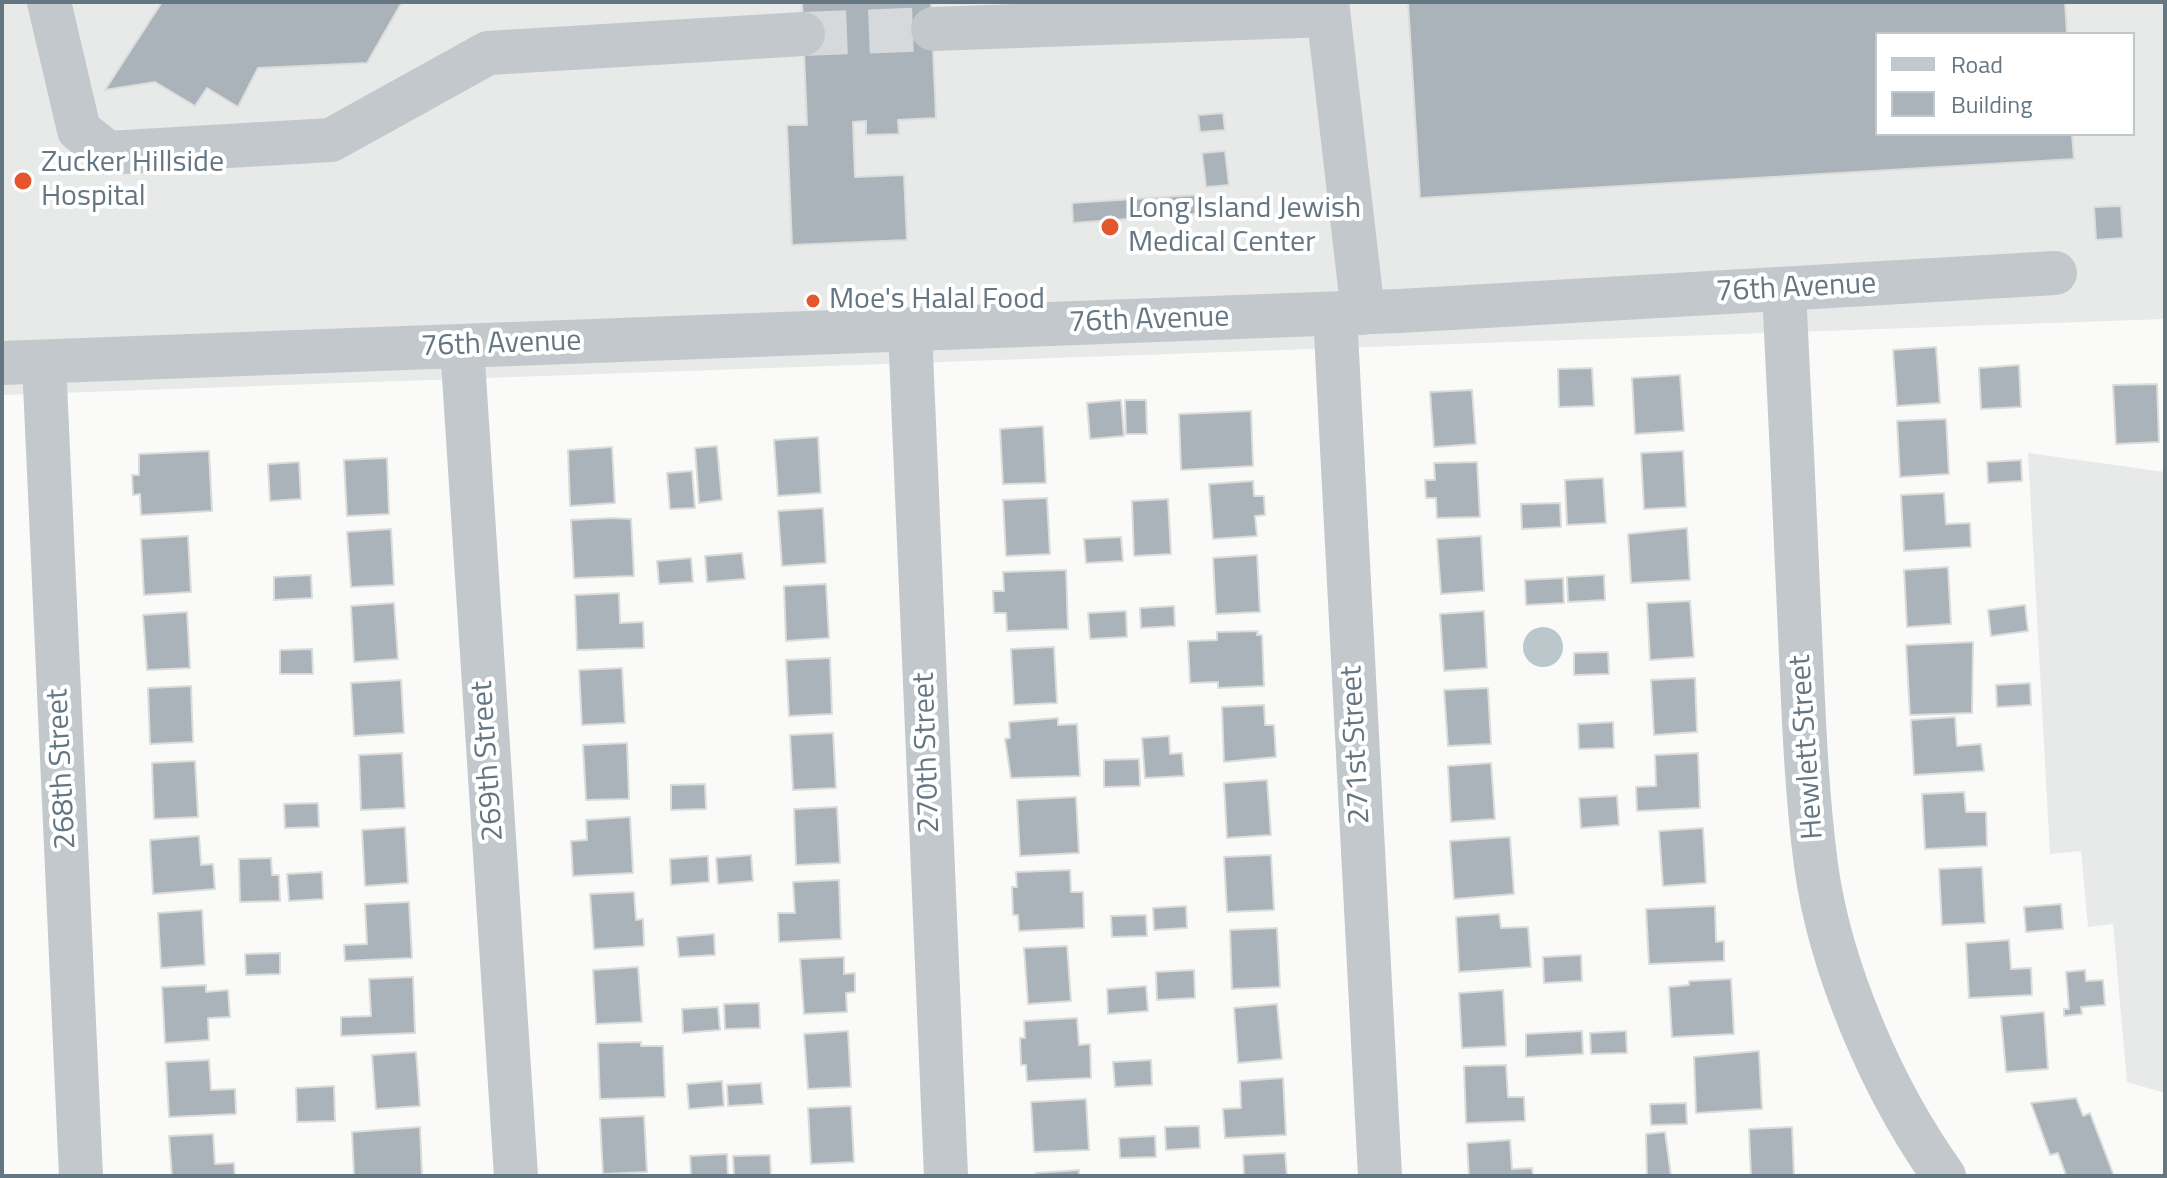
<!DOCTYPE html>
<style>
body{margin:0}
#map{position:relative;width:2167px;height:1178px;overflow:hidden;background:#fafaf8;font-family:"Titillium Web",sans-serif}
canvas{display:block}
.frame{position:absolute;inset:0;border:4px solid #657683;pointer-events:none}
.legend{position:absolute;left:1875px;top:32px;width:260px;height:104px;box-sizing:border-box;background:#fff;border:2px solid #c1c8cd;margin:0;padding:10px 14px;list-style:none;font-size:24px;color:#657683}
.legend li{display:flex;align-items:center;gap:16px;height:40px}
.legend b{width:40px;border:2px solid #c1c8cd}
</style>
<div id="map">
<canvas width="2167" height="1178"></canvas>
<div class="frame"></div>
<ul class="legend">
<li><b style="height:10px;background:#c3c8cc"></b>Road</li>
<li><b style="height:22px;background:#aab3b9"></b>Building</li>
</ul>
</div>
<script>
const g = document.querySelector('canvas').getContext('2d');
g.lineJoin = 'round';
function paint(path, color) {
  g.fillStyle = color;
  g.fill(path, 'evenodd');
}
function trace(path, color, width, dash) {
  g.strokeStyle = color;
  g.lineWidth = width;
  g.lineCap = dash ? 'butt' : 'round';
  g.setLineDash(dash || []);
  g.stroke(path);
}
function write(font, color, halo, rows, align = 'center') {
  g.font = font + ' "Titillium Web",sans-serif';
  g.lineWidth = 8;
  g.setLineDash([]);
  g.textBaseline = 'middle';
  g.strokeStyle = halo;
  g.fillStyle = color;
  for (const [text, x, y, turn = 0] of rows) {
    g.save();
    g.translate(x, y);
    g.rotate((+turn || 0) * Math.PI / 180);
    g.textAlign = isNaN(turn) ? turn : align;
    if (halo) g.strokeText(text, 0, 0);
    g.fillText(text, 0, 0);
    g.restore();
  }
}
paint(new Path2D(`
 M2,2H2165V319L2,395ZM1877,34H2133V134H1877Z
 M2028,453L2165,472V1093L2127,1082L2113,924L2088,927L2081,851L2050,854Z`), '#e8e9e9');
paint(new Path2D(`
 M1523 647a20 20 0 1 1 40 0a20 20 0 1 1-40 0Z`), '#bbc7cb');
const building = new Path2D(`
 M162,2H402L367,63L258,68L238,107L207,88L195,106L155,82L105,90Z
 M802,2H931L936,118L898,120L899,134L866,135V121L853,122L855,177L904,175L907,240L792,245L787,125H807Z
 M1408,2H2065L2067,34H1877V134H2072L2074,159L1420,198Z
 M1223,113L1225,130L1200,132L1198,115Z
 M1225,151L1229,185L1206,187L1202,153Z
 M1195,195L1196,214L1073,223L1072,203Z
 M2121,206L2123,238L2096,240L2094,207Z
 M1936,347L1940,403L1897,406L1893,350Z
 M2019,365L2021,407L1981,409L1979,368Z
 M1592,368L1594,406L1559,407L1558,369Z
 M1680,375L1684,431L1635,434L1632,378Z
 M2157,384L2159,442L2116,444L2113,385Z
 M1472,390L1476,444L1434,447L1430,392Z
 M1121,400L1124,436L1090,439L1087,403Z
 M1125,400H1146L1147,434H1126Z
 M1251,411L1253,466L1181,470L1179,414Z
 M1946,419L1949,474L1900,477L1897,421Z
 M1043,426L1046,483L1003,484L1000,429Z
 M818,437L821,493L778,496L774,440Z
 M717,446L722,500L699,503L695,448Z
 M612,447L615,503L570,506L568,450Z
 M209,451L212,511L141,515L140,494L133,495L132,475H139V454Z
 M1683,451L1686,507L1644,509L1641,453Z
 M387,458L389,514L347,516L344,460Z
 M2021,460L2022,481L1988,483L1987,462Z
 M299,462L301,499L270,501L268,464Z
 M1477,462L1480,517L1437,518L1436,498H1426L1425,480H1435L1434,463Z
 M692,471L695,508L670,509L667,473Z
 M1603,478L1606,523L1567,525L1565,480Z
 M1253,481L1254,496H1264L1265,515L1255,516L1257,536L1213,539L1209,484Z
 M1944,493L1946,524L1970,523L1971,547L1904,551L1901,495Z
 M1047,498L1050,554L1006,556L1003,500Z
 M1168,499L1171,554L1134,556L1132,501Z
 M1560,503L1561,527L1522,529L1521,504Z
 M823,508L826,563L782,566L778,511Z
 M613,518L631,519L634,576L574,578L571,520Z
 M1687,528L1690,580L1631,583L1628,534Z
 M391,529L394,585L351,587L347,532Z
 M188,536L191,592L144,595L141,539Z
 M1481,536L1484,591L1441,594L1437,539Z
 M1121,537L1123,561L1086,563L1084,539Z
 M742,553L745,579L707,582L705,556Z
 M1257,555L1260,612L1216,614L1213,558Z
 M691,558L693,582L659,584L657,561Z
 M1948,567L1951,624L1907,627L1904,570Z
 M1066,570L1068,629L1007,631L1006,613H994L993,591H1004L1003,572Z
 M311,575L312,598L274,600V577Z
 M1604,575L1605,600L1568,602L1567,577Z
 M1563,578L1564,603L1526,605L1525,580Z
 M826,584L829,638L786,641L784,586Z
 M619,593L620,623L643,622L644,648L577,650L575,595Z
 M1690,601L1694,657L1650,660L1647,603Z
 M394,603L398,659L354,662L351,606Z
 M2025,605L2028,631L1991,636L1988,610Z
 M1174,606L1175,626L1141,628L1140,608Z
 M1126,611L1127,637L1090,639L1088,613Z
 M1484,611L1487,668L1444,671L1440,614Z
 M187,612L190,668L147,670L143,615Z
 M1258,631L1257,635H1262L1264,686L1218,688V682L1190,683L1188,641L1217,640V632Z
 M1973,642L1972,713L1910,715L1906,645Z
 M1054,647L1057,703L1014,705L1011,649Z
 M312,649L313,674H280V650Z
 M1608,652L1609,674L1574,675V653Z
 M830,658L832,714L789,716L786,660Z
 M622,668L625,723L582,725L579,670Z
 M1695,678L1697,732L1654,735L1651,680Z
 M401,680L404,733L354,736L351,683Z
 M2030,683L2031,705L1997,707L1996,685Z
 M191,686L193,742L150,744L148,688Z
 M1488,688L1491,744L1448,746L1444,690Z
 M1264,705L1265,725H1274L1276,757L1224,762L1222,707Z
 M1955,717L1957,746L1981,744L1984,771L1914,775L1911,720Z
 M1058,718V725L1077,724L1080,776L1011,778L1005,739L1010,738L1009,722Z
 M1613,722L1614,748L1579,749L1578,724Z
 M833,733L836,788L793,790L790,735Z
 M1169,736L1170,754L1182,753L1184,776L1145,778L1142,738Z
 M627,743L629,799L586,800L583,745Z
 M402,753L405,808L361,810L359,755Z
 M1698,753L1700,808L1637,811L1636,787L1656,786L1655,755Z
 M1139,759L1140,786L1104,787V760Z
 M195,761L198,817L154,819L152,763Z
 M1491,763L1495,819L1451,822L1448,766Z
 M1267,780L1271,835L1227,838L1224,783Z
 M705,784L706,809L671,810V785Z
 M1964,792L1966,812H1986L1987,846L1925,849L1922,794Z
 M1617,796L1619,825L1581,828L1579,798Z
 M1076,797L1079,853L1020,856L1017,800Z
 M318,803L319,827L285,828L284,804Z
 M837,807L840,863L796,865L794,809Z
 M630,817L633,873L573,876L571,841L587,840L586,820Z
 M405,827L408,883L365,886L362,830Z
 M1703,828L1706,883L1663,886L1659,831Z
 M199,836L201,865L213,864L215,889L153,894L150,840Z
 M1510,837L1514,894L1454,899L1450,841Z
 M751,855L753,881L718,884L716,858Z
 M1271,855L1274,910L1227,912L1224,857Z
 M708,856L709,882L671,885L670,859Z
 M271,858L272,875H279L280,901L240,902L239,859Z
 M1982,867L1985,923L1942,925L1939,869Z
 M1070,870L1071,892H1083L1084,928L1019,931L1018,915H1013L1012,887H1017L1016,872Z
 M322,872L323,899L289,901L287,874Z
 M839,880L841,939L779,942L778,913H795L793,882Z
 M634,892L636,920L643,919L644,946L594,949L590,894Z
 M409,902L412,958L345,961L344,945L367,944L365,904Z
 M2061,904L2063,929L2026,932L2024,907Z
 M1186,906L1187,928L1154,930L1153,908Z
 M1715,906L1716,942L1724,941V961L1649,964L1646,909Z
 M202,910L205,965L161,968L158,913Z
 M1499,914L1501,928L1528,927L1531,967L1459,972L1456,917Z
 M1146,915L1147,936L1112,937L1111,916Z
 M1277,928L1280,987L1232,989L1230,930Z
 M714,934L715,955L679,957L677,937Z
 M2009,940L2011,969L2031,968L2032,995L1969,998L1966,943Z
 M1067,946L1071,1001L1028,1004L1024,948Z
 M280,953V974L246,975L245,954Z
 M1581,955L1582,981L1544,983L1543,957Z
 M844,957V974L855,973V992L846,993L847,1012L804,1014L800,959Z
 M638,967L642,1022L596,1024L593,970Z
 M1194,970L1195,998L1157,1000L1156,972Z
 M2085,970L2086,981L2103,980L2105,1005L2081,1007L2082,1014L2064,1016V1009H2069L2066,972Z
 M413,977L415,1033L341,1036V1017L371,1016L369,979Z
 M1731,979L1734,1034L1672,1037L1669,987L1689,985V981Z
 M206,985V992L228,990L230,1017L208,1018L209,1040L165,1043L162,987Z
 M1146,986L1148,1011L1108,1014L1107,989Z
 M1503,990L1506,1046L1462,1048L1459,993Z
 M759,1003L760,1028L725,1029L724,1004Z
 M1277,1004L1282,1059L1238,1063L1234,1008Z
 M718,1007L720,1030L683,1033L682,1009Z
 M2044,1012L2048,1069L2006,1072L2001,1016Z
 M1077,1018L1079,1045L1090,1044L1091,1078L1027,1081L1026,1065H1021L1020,1038H1025L1024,1021Z
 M848,1031L851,1087L808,1089L804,1034Z
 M1582,1031L1583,1054L1526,1057V1034Z
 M1626,1031L1627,1053L1591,1054L1590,1033Z
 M641,1042V1046H663L665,1097L600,1099L598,1043Z
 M1759,1051L1762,1109L1696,1113L1694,1057Z
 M416,1052L420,1106L376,1109L372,1055Z
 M209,1060L211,1090L235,1089L236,1114L169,1117L166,1062Z
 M1151,1060L1152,1085L1115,1087L1113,1062Z
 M1506,1065L1508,1097H1524L1525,1121L1466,1123L1464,1066Z
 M1283,1078L1286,1135L1225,1138L1223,1109L1241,1108L1240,1081Z
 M722,1081L724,1106L689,1109L687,1084Z
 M761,1083L763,1104L728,1106L727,1085Z
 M334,1086L335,1121L297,1122L296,1088Z
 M2076,1098L2083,1116L2090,1113L2114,1176L2066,1175L2058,1153L2050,1155L2031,1103Z
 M1086,1099L1089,1150L1034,1152L1031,1102Z
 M1686,1103L1687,1124L1651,1125L1650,1104Z
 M851,1106L854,1162L811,1164L808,1108Z
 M644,1116L647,1172L603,1174L600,1118Z
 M1199,1126L1200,1148L1166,1150L1165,1127Z
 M420,1127L422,1176H354L352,1132Z
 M1792,1127L1794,1176H1751L1749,1129Z
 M1665,1132L1671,1176H1647L1646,1134Z
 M213,1134L215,1164L234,1163L235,1176H172L169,1136Z
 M1155,1136L1156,1157L1120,1158L1119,1138Z
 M1510,1140L1512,1169L1532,1168L1533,1176H1469L1467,1143Z
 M1285,1153L1287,1176H1244L1243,1155Z
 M727,1154L728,1176H691L690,1156Z
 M770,1155L771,1176H734L733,1156Z
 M1079,1170V1176H1036V1173Z`);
paint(building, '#aab3b9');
trace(building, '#dcdcda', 2);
trace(new Path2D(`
 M803,34L933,29`), '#d5d9db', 44, [44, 22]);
trace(new Path2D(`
 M49,2L79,130L108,153L331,140L488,53L803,34
 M1327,2L1363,313
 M933,29L1327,15
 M1784,291C1790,398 1794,504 1799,611C1803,696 1805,781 1816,865C1830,969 1883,1091 1944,1176
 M1335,314L1380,1176
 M910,330L946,1176
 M462,346L516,1176
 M44,362L81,1176
 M2,363L1399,311L2055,273`), '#c3c8cc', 44);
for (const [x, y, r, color] of [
 [23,181,10,"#e4572e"],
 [1110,227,10,"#e4572e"],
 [813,301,8,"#e4572e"]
]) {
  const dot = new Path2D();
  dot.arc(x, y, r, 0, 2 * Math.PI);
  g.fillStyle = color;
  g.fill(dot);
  trace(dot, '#fff', 3);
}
write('30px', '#657683', '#fff', [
 ["Zucker Hillside",41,164],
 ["Hospital",41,198],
 ["Long Island Jewish",1128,210],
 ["Medical Center",1128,244],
 ["Moe's Halal Food",829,301]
], 'left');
write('30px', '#657683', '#fff', [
 ["76th Avenue",1796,289,-3],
 ["76th Avenue",1149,321,-2],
 ["76th Avenue",501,345,-2],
 ["271st Street",1357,745,-93],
 ["Hewlett Street",1808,747,-94],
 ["270th Street",928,753,-92],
 ["269th Street",489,761,-94],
 ["268th Street",63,769,-93]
]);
</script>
